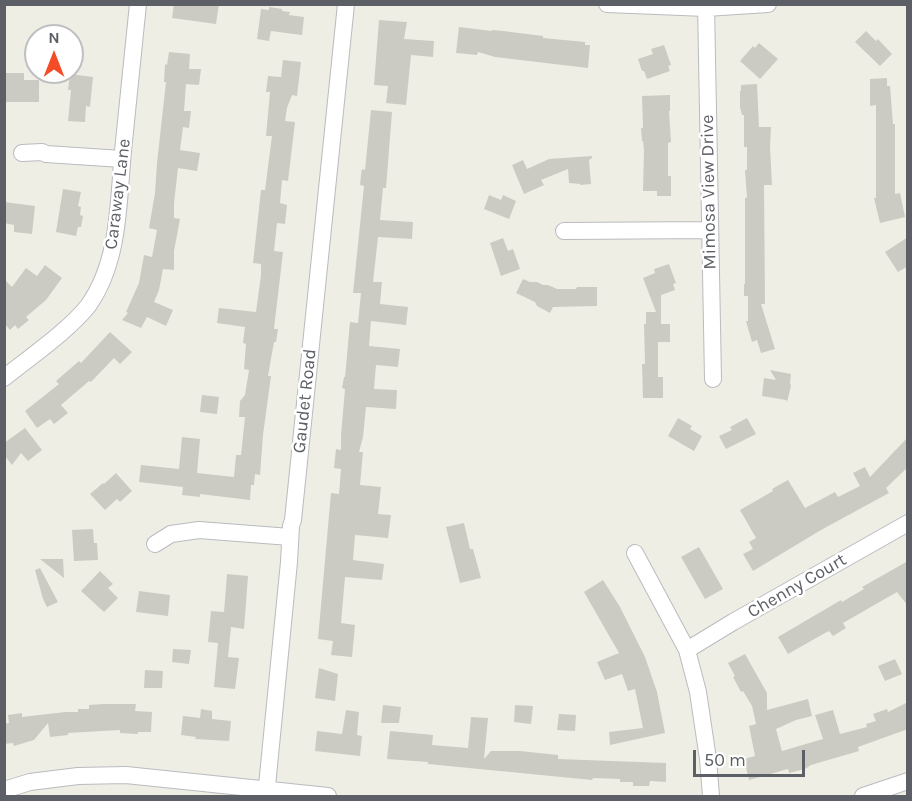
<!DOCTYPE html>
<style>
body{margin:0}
#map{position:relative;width:912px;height:801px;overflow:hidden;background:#efeee4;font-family:Karla,sans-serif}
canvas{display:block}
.frame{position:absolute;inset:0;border:6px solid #5c5f65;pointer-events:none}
.north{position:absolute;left:24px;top:24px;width:60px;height:60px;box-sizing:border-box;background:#fff;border:2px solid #bebfc1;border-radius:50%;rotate:0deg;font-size:16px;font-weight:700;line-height:24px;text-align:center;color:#5c5f65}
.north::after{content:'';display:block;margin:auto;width:21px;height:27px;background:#f34c26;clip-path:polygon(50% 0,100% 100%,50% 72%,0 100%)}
.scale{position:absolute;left:693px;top:750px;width:112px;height:27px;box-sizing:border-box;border:3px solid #5c5f65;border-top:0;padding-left:8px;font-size:18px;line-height:21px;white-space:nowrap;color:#5c5f65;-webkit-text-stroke:4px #fff;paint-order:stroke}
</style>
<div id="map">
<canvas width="912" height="801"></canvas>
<div class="frame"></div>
<div class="north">N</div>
<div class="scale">50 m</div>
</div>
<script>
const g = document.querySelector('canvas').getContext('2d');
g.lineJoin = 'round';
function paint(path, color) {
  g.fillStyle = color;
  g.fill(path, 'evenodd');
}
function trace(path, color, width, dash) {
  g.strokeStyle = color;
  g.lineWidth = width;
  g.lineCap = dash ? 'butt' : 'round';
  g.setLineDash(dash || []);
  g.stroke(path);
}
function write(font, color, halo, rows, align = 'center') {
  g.font = font + ' Karla,sans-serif';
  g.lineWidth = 5;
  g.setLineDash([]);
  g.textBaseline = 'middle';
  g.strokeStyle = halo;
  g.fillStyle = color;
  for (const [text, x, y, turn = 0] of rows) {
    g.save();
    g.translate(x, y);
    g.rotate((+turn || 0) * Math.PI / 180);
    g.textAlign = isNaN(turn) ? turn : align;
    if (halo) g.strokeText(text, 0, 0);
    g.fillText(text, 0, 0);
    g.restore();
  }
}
paint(new Path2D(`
 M174,4H219L216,24L172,18Z
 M269,7L282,9V11L290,12L289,15L304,17L302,35L271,31L269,41L257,39L261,9L269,10Z
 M379,20L407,22L404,39L434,41L433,57L411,55L406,105L386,103L388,86L374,85Z
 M459,27L492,31V30L503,31L543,36V38L585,42V45H590L588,68L495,57L478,52L477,55L456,53Z
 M866,31L876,41L878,39L892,54L880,66L855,42Z
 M759,43L778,59L760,79L740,61L753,46L755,48Z
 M664,45L671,65L668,66L670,71L647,79L644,71H642L638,59L653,54L651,49Z
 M169,52L190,54L189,69H201L199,85L186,84L184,111H191L189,128L183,127L180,150L200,153L197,171L178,168L174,203V218L180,219L174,251V270L163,269L159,290L154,302L173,310L166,326L147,317L141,328L122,320L128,313L126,312L139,283L144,255L152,257L157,230L149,228L155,193L157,163L166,82H164L165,64L167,65Z
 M283,60L301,62L297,96L292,95L287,108L285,121L295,122L288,181L282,180L280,203L287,205L285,224L277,223L274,251L283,252L275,320L274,329H278L276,342H274L268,376H271L263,435L260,475L255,474L254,485H251L250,500L200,494V497L182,495L183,487L139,482L141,465L179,469L182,437L200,439L197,473L234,477L236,455H241L245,417H239L240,401L245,395L249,370L244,369L246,344L243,343L245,327L217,323L219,308L256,312L261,275V264L253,263L261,190H265L272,136H266L270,92H266L268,76L281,77Z
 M6,73H24V80H39V102H6Z
 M70,74L93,77L90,107L86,106L85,122L68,121L71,90H68Z
 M887,78V86H890L893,124H895V194L900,193L905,217L880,223L874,198H876V105L870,106V79Z
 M757,84L759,127H771L770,147L772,185H764L765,304H761L775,349L761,353L757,340L752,342L746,321H748V296H744V284H745V198H747L745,170H747V147H744V115H742L740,107V91H741V85Z
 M670,95V111H669L671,142L668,143V176H671V196H657V191H643L644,150L643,141H642L641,128H643L642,96Z
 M371,110L392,112L386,188H383L380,220L413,222L412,239L378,237L373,282H382L380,304L408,307L406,325L371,321L369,346L400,349L398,367L376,365L374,389L397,390L396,409L366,407L363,437L359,452H363L360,485L381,487L378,514L391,515L388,538L355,535L353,560L384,564L382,580L345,577L341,623L355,625L352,657L331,655L333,641L318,639L331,493L339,494L341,469L334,468L336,449L341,450V435L345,389L342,388L344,377H345L350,322L358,323L361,293H353L364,186L360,185L361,175L362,169L365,170Z
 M592,156V158L589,160L591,184L580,185V184L569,183L568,169L541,180L544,185L524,194L512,165L523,160L527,169L549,159Z
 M63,189L81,192L78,206L81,207L80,215L83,216L81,227H78L76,236L56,232Z
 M489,195L501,200L503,195L516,201L509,219L484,209Z
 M4,202L35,206L32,234L14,232V225L4,223Z
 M908,237V266L898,272L885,252Z
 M503,238L508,251L513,249L520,269L501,276L490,243Z
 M669,264L676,283L673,284L675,290L661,295V324H670V342H658V377H663V398H643L642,364H645L644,324H646V312H656L643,278L655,273L654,269Z
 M45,265L62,278L46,300L26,317L29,320L18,329L15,325L10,330L4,323V279L12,287L26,268L37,276Z
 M523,279L530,282H537L543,285H548L557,289H576L577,287H597V306L553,307L550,313L537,306L535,302L516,293Z
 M110,332L132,352L120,364L114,358L91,382L89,381L61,405L68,413L54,424L50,419L37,428L25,411L59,384L56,381L79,361L81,363Z
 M770,370L791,374L790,383L791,386L787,402L786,400L762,396L764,378L776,380Z
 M202,395L219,397L217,414L200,412Z
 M678,418L692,426L690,429L702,436L694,451L668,436Z
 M747,418L756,434L726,449L719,436L732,430L730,427Z
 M25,428L42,450L28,461L21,453L12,465L4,455V443Z
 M908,437V467L886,488L889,493L821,530L753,571L743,554L753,549L749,542L756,538L740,510L773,491L772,489L788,480L805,508L835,492L838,497L860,486L853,473L865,467L870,477Z
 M116,473L132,491L120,502L117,499L105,510L90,494L103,483L104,484Z
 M464,523L470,549H473L481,578L460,583L446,527Z
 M93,529L94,543H97L98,560L74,561L72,530Z
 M699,547L723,589L705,599L681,557Z
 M40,559H63L64,578Z
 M908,561V606L897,592L843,623L846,628L833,636L829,631L825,633L788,654L778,637L841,600L842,602L864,589L862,587Z
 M40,568L58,602L47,607L43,599L35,570Z
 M100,571L113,584L108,588L118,598L104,612L81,591Z
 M227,574L248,576L244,629L231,627L228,657L239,658L235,689L214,687L218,643L208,642L211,611L224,612Z
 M603,580L620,607L645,657L657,692L665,733L610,745L609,732L643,728L635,689L628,691L622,674L605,680L597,662L619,653L584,592Z
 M139,591L170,595L168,616L136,612Z
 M173,649L191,650L189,664L172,662Z
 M745,654L767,693V710L808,699L812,716L796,720L776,729L782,751L823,739L815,715L833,710L840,734L867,727L866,724L876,721L873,714L887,709L888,712L908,702V729L858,747L859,751L811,765L805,769L789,773L788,769L749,780L744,759L755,756L749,726L756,724L752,706L743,691L741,692L733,677L735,676L728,663Z
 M895,659L902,674L885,681L878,666Z
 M319,668L338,674L335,701L315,698Z
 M145,670L163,671L162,688H144Z
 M103,704H136L135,711L152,712L151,732H138V734L120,733V730L68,733V735L50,737L48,723L34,740L14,746L13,743L4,744V724L9,723L8,715L22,713V717L65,712H78V709H89V705Z
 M383,705L401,707L399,723H381Z
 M515,705L533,706L531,724L514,722Z
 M201,709L212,711V719L231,721L229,741L195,739L196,737L181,735L183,716L200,718Z
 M346,710L359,712L357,735L362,736L360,756L315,751L317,731L342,734Z
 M559,714L576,715L575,731L557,730Z
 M471,717L488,718L484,759L491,751H520L558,755V759L666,763V782L650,781L649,786H633V782H620V779L593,778L592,780L428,764V762L387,759L390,731L433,735L432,745L468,748Z`), '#cccbc3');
const street = new Path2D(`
 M607,4L706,8L768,4
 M706,4L713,379
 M22,153L42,152L46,154L122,159
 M564,231L709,230
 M4,378C30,357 68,331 88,306C120,261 118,203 123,151C128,102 133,53 138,4
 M155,544L171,534L199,530L290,537
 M635,553L687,650L698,692L708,759L711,796
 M687,650L733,622L908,523
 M4,790L30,782L78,776L126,775L328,796
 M266,796L289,562L291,526L293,520L346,4
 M863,796L908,781`);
trace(street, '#b9bbc0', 18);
trace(street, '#fff', 16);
write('18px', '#5c5f65', '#fff', [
 ["Mimosa View Drive",709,192,-91],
 ["Caraway Lane",118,194,-83],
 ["Gaudet Road",305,401,-84],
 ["Chenny Court",797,586,-30]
]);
</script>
